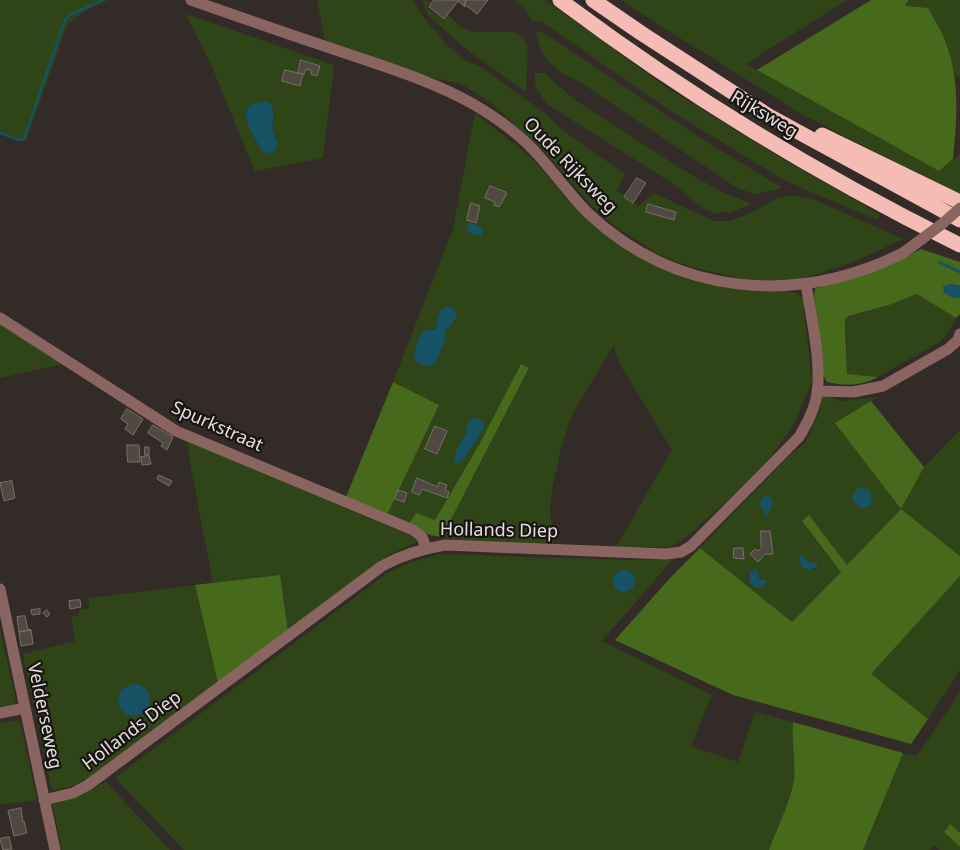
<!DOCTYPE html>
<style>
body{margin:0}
canvas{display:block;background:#332b27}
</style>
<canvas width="960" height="850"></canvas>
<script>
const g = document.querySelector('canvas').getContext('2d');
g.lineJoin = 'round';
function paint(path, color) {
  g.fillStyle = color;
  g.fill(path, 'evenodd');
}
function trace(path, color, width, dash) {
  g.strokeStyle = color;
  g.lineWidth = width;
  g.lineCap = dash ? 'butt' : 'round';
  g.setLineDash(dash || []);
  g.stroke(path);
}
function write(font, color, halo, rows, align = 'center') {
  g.font = font + ' "Noto Sans",sans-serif';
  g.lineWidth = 4.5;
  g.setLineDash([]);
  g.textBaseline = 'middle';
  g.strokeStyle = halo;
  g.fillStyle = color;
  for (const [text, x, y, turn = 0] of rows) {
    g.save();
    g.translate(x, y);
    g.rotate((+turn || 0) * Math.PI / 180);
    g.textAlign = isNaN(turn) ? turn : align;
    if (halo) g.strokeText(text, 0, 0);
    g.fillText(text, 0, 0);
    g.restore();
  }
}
paint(new Path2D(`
 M0,0H108L83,12L67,25L26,141L0,133Z
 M317,0H412L429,24L448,46L465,60L481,67L545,113L561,129L625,174L617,191L639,206L654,193L713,221H727L745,216L777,198L791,195L813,199L903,239L856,261L798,280L771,281L743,279L691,267L660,255L616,227L593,207L541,148L490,102L461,84L429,77L325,42Z
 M422,0L431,2L426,7L443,20L448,15C454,20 460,27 467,30C483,37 522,22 527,45C529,56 526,79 526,92L470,52L450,35L428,15Z
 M514,0H545L669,89L761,146L880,215L877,220L808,191L779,177L666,108L541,21H532L525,9Z
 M621,0H847L746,64L939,171L957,157L960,152V193L959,195L803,115L648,18Z
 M908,0H960V77L955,76L946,42L939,31L904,6Z
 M186,14L334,65L323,158L255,171L254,170L211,64ZM265,101C278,112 272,114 273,128C273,132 276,136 277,140L261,149L247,122L248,107Z
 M536,32H542L549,36L702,139L783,188L755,194L737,188L580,82C554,70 541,61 536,32Z
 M534,73H544L575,100L683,170L722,192L752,204L731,212L714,213L703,209L675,185L547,104L536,88Z
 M475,113L532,158L565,197L584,216L662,268L687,279L717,285L798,293L803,300L812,381L793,426L769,459L732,496L693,531L678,543L670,547H616L672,450L622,368L617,357L614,344L573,413L562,444L552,489L550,509L553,545L465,541L442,537L529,369L522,364L480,443L435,520L408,525L387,515L439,405L393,382L453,229ZM440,311L452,324L446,331L445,340L436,363L414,353L423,333L436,328ZM471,419H480L484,423C482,433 472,448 466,457L457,449L465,438L467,423Z
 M917,294L956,318L950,330L940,342L878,377L847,374L846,318L889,305Z
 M0,324L54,359L62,364L0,378Z
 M822,393L840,401L878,397L836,423L901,509L924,467L960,430V556L901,509L847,565L809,515L802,521L841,572L792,622L700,548L789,456L805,443L820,411ZM803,556L808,562L819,566L814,570L804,569ZM754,569L757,571L759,579L768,583L760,588L752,586L748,580V574Z
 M187,437L264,473L411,536L418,542L390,554L288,631L280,575L213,583L190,463Z
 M440,554L629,560L673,559L602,641L712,695L691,746L738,762L755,712L793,722C791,741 796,761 794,780C790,803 777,829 769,850H184L115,778L386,574L408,563ZM635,578V584L628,592H622L616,588L614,582Z
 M960,576V670L928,719L870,675Z
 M195,585L218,683L109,767L76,785L52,791L23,654L75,641L71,617L79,616V610L90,608L88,598ZM127,685L149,695V703L121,690Z
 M0,629L17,706L0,709Z
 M960,692V833L950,824L944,832L960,847V850H940L934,845L930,850H863L903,753L917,756Z
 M17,720L20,721L37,800L0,805V723Z
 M106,782L170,850H62L52,803L94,788Z`), '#2f4417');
paint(new Path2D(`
 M871,0H908L905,6L928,8C934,20 942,31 946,43C960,80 957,121 953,159L939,171L757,70Z
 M921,249L960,262V286L951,284V297L960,298V314L956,318L917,294L889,305L849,316L846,318L845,323L847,374L878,377C862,386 845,386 827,382L822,373L814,295L815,289L905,257Z
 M521,364L529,368L442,537L430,535L408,525L416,513L435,520L480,443Z
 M393,382L439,405L387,515L346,497Z
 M871,401L924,467L901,509L960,556V576L871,674L928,719L911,744L733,695L615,640L670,578L700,548L792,622L841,572L802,521L809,515L847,565L901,509L835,423Z
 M280,575L288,631L218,683L195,585Z
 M793,722L903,753L863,850H769C777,828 790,803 794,780C796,761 791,741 793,722Z
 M950,824L960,833V847L944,832Z`), '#47691c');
paint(new Path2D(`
 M265,101C279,106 271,120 273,130C275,138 280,141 276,150C270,154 265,155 261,149C256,139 238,114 250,106C253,103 260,102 265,101Z
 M469,222L484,228L481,236L466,231Z
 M951,284L960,286V298L951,297L944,293L943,286Z
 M448,306L453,308L457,317L446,331L445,340L436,363L429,367C425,365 417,364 415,359C412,354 419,336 423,332C426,329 431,330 435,330C439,320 436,310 448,306Z
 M473,418L482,420L484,423V428C476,439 470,454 459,463H456L454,460L457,449L466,434L467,423Z
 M862,487L870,491L872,500L870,506L864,508L859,507L852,499L854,491Z
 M767,495L770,496L773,502L767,517L760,505L761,499Z
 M802,555L808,562L817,563L818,567L810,570L803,568L798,560L800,556Z
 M754,569L758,572L759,579L766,580L768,582L760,588L754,587L749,582V572Z
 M613 581a11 11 0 1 1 22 0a11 11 0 1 1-22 0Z
 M118 700a16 16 0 1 1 32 0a16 16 0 1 1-32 0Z`), '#165164');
trace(new Path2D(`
 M0,133L19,140L24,139L65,20L70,15L102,0
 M939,262L960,272`), '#165164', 2.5);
const building = new Path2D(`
 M434,0H467L464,4L465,7L458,1L444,19L429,7Z
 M467,0H488L477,14L464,4Z
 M301,60L320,66L317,76L311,74L312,71L306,69L304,74L298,73Z
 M285,70L303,74L300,86L282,81Z
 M637,178L646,183L633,203L624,197Z
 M490,186L506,192V195L499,207L494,205L495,202L485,198Z
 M471,203L480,206L476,223L467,220Z
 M648,204L676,212L674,220L646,212Z
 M127,409L143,419L133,435L125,429L128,424L121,419Z
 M153,425L173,437L167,450L161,446L163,443L148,433Z
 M435,426L447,431L437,454L425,449Z
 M127,445H139L140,462H128Z
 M145,447H149V455H145Z
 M149,456L151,464L142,465L141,457Z
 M159,475L172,481L169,486L157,479Z
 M417,478L438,487L439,482L447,485L445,490L449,492L447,498L422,489L419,495L412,492Z
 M12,481L15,498L4,501L0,483Z
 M398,490L407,493L404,502L395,499Z
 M761,531H770L773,554H765L758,562L750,554L755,549L758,551L761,548Z
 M734,548H743L744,559L734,558Z
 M80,600L81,607L70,609L69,601Z
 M40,609V614L32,615L31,610Z
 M47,610L50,614L47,617L43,613Z
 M25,616L28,630H31L19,632L17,617Z
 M31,630L33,644L21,646L19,632Z
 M21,808L23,822L24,821L27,833L14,836L8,811Z
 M9,837L12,849L3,850L0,839Z`);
paint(building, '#4f4941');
trace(building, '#777068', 1);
trace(new Path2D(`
 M191,0C245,19 300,38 354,56C395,70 436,83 473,104C497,118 521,135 539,156C556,175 571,196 589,214C677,296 797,306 903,253
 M0,318L176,431L413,530L422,537L426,548
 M817,391L853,392L883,386L948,349L958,340L960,334
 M0,589L55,850
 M0,713L25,708
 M44,800L73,793L88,785L382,566C402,555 421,549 445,545L666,554L681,552L691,546L799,437C806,425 813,413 816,399C823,366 811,318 806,284`), '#8a6461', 11);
trace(new Path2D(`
 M560,0C685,94 820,176 960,245
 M593,0L641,33L769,116L960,220
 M822,135L960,202`), '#f5bcb6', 15);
trace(new Path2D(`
 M903,253L942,224L960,208`), '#8a6461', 11);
write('18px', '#e4dedb', '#181412', [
 ["Rijksweg",764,115,31],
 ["Oude Rijksweg",570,166,46],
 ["Spurkstraat",217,427,24],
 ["Hollands Diep",499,531,1],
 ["Velderseweg",44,716,78],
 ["Hollands Diep",132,731,-37]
]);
</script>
